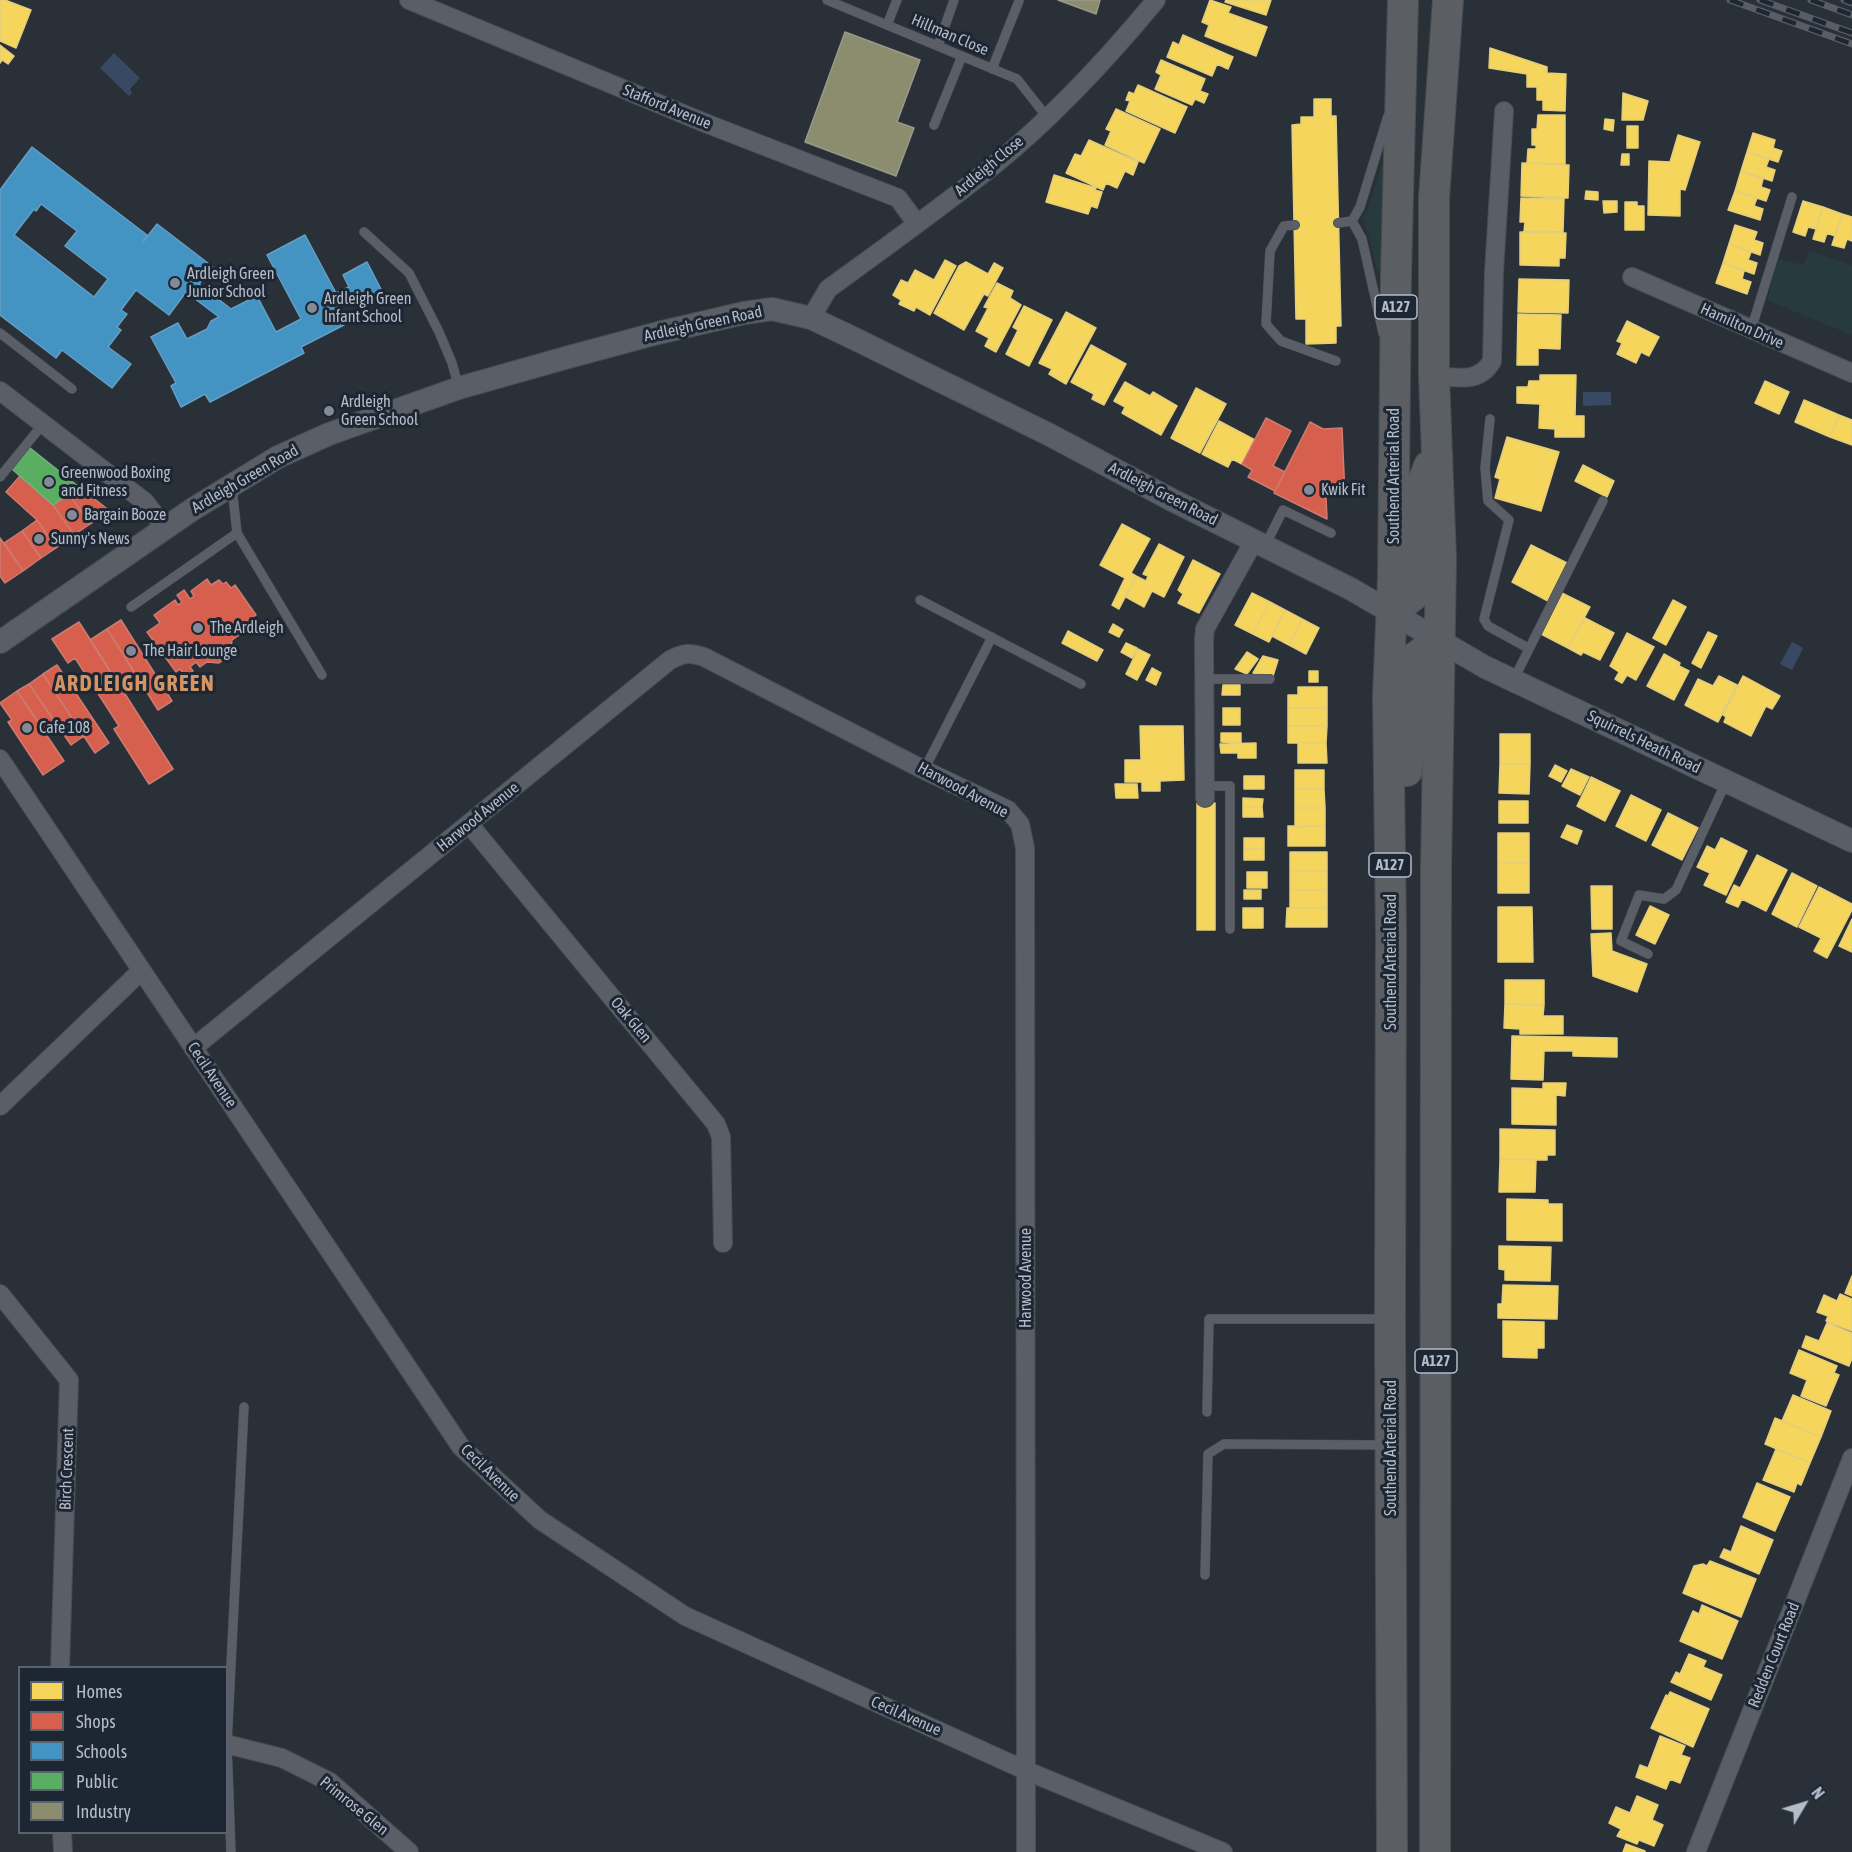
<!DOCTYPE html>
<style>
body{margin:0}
#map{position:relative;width:1852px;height:1852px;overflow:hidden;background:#2a3038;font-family:"Asap Condensed",sans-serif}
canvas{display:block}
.legend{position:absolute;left:18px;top:1666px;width:210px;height:168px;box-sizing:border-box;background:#1d2633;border:2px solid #59626f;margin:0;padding:8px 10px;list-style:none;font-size:18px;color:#b4bcc9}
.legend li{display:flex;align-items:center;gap:12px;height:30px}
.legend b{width:30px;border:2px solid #59626f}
.north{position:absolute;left:1774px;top:1774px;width:60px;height:60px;-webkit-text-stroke:4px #1d2633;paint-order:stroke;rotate:52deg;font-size:16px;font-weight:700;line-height:24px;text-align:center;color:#b4bcc9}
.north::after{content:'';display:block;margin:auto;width:21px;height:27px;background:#b4bcc9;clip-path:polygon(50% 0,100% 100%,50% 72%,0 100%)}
</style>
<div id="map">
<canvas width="1852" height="1852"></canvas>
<ul class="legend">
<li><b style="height:16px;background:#f6d55c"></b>Homes</li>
<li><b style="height:16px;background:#d6604d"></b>Shops</li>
<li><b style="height:16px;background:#4393c3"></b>Schools</li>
<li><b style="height:16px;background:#5aae61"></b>Public</li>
<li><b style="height:16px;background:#8c8c6e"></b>Industry</li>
</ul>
<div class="north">N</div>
</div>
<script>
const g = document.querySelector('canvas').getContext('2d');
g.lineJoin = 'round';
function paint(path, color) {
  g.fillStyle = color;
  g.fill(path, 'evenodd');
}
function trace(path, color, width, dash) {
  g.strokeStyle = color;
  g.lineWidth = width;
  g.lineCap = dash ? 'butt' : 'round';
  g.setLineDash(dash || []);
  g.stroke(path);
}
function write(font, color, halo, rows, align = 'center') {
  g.font = font + ' "Asap Condensed",sans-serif';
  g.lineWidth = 6;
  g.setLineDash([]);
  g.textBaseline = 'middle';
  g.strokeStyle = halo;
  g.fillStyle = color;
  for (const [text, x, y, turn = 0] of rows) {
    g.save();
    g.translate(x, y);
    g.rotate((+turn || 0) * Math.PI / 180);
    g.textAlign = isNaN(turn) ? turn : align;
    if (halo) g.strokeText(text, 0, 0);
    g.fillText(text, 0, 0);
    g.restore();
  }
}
paint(new Path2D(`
 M1382,166H1383L1381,270H1379L1376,268L1369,234L1362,218L1368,209Z
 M1809,251L1852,265V335L1767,300L1778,259L1804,265Z`), '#273a3e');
paint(new Path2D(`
 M114,53L140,78L130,89L132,93L129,96L100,68Z
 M1583,392H1611V405L1583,406Z
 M1792,642L1803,648L1792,670L1780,664Z`), '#384963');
const homes = new Path2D(`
 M0,0H5L31,10L16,48L0,41Z
 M1210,0L1231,7L1228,13L1267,27L1256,56L1205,36L1209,25L1202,22Z
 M1226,0H1271L1266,15L1225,2Z
 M1183,35L1233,57L1228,69L1217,64L1212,76L1167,57L1173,42L1179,45Z
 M0,45L14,56L8,64L2,60L0,63Z
 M1490,48L1547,67V73L1566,74L1565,111L1543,110V100H1537V87H1527V74L1489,68Z
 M1161,60L1205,79L1200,91L1208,94L1204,103L1195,99L1192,105L1155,89L1161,75L1156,72Z
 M1138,85L1187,107L1175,133L1126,111L1130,101L1126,100L1129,92L1134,94Z
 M1623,93L1648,101L1643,120H1622Z
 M1314,99H1331V116H1336L1341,326H1336V343L1306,344V319H1296L1292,125L1301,124V117H1314Z
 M1116,109L1160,129L1144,163L1105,145L1111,131L1106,129Z
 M1538,115H1565V164L1527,163L1528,149H1536V145H1532V129H1537Z
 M1605,119L1614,120L1613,131L1604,129Z
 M1627,126H1638V148H1627Z
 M1753,133L1775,140L1773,148L1782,151L1778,162L1747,152Z
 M1678,135L1700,142L1685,190L1680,189V216L1648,215L1649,161L1670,162Z
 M1089,140L1138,162L1133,175L1125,171L1117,188L1106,183L1103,190L1066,173L1075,154L1081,156Z
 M1747,152L1769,159L1766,167L1775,170L1772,181L1741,171Z
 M1622,154H1629V165H1621Z
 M1522,163L1569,165L1568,198L1521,196Z
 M1741,171L1763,179L1761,187L1770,190L1766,201L1735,191Z
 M1054,175L1096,188L1095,190L1102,192L1097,208L1091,206L1088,214L1046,202Z
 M1586,191L1598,192V200L1585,199Z
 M1735,191L1757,198L1754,206L1763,209L1760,220L1728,210Z
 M1521,198L1564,199L1563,232L1524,231L1525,222H1520Z
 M1603,201H1617V212L1604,213Z
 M1803,201L1823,207L1816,229L1808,227L1805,236L1793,232Z
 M1625,202H1637V206H1644V230H1625Z
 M1823,207L1842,214L1835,236L1827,233L1824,242L1813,239Z
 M1842,214L1852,217V241L1847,239L1844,248L1832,245Z
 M1735,225L1757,232L1754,240L1763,243L1760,255L1729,244Z
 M1520,232L1566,233L1565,258H1559V266L1520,265Z
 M1729,244L1751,252L1748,260L1757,263L1754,274L1723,263Z
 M945,260L956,266L930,315L916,307L914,311L899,304L901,300L893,295L901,280L908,283L915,270L934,280Z
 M966,262L988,274L994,263L1003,268L988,296L984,294L964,330L934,313L959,266Z
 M1723,263L1744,271L1742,279L1751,282L1747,294L1716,283Z
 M1519,279L1569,280L1568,313L1518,312Z
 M997,283L1013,291L1010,298L1021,305L996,352L985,346L989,338L976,331L988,308L984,307Z
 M1024,306L1052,320L1029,366L1006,354L1018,330L1013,327Z
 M1066,312L1096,328L1066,384L1049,374L1052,369L1039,363Z
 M1518,314L1561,315L1560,349L1538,348V365H1517Z
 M1627,321L1659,337L1649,356L1641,352L1636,363L1617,354L1622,343L1617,341Z
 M1091,345L1126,364L1104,405L1092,399L1094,394L1071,382Z
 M1540,375H1576L1575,416H1584V437H1555V429L1539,428L1540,404L1517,403V387H1528L1529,381H1540Z
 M1765,381L1789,392L1779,414L1755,403Z
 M1125,382L1150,396L1153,392L1177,406L1161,435L1122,413L1125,407L1114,401Z
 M1196,388L1226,404L1200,453L1171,438Z
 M1804,400L1839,415L1830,437L1795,422Z
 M1839,415L1852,420V445L1830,437Z
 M1219,421L1255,440L1242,464L1232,459L1228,467L1202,454Z
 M1507,437L1559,452L1541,511L1495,498L1500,479L1495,477Z
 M1583,465L1614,481L1607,497L1575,481Z
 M1122,524L1150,539L1131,573L1136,576L1119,609L1112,605L1125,578L1100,565Z
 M1159,544L1184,557L1164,597L1152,591L1144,607L1126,597L1136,576L1146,581L1148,576L1143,574Z
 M1531,545L1567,563L1548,601L1512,582Z
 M1193,560L1220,574L1199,613L1178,603L1183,594L1178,590Z
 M1252,593L1270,602L1253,634L1235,625Z
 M1562,593L1590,607L1568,648L1541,634Z
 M1673,600L1686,607L1666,645L1653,638Z
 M1270,602L1285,610L1269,642L1253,634Z
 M1285,610L1302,619L1289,645L1272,636Z
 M1585,618L1614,633L1600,660L1583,652L1581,655L1568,648Z
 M1302,619L1319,628L1306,654L1289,645Z
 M1113,624L1123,630L1119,637L1109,632Z
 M1068,631L1103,650L1097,661L1062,643Z
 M1708,632L1717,636L1701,668L1692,663Z
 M1627,633L1654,647L1636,680L1627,675L1622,683L1615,679L1619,672L1610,666Z
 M1126,643L1137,648L1132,658L1121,652Z
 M1138,649L1150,655L1137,680L1126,674Z
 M1247,652L1258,659L1247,674L1235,669Z
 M1664,654L1680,663L1679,666L1689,671L1674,700L1647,686Z
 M1263,656L1278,660L1273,676L1253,673Z
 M1152,668L1161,673L1156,685L1146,680Z
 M1309,671H1318V682H1309Z
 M1719,676L1737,685L1718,722L1685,705L1698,679L1713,686Z
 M1743,676L1780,696L1772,709L1766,706L1751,736L1724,722L1726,717L1723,715Z
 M1223,685H1240V695H1222Z
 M1298,687H1327V708H1288V695H1298Z
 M1223,708H1240V725H1223Z
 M1288,708H1327V726H1288Z
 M1140,726H1183L1184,780L1160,781V791H1142V782H1125V760H1141Z
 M1288,726H1327L1326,743H1288Z
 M1221,733H1241V743L1221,742Z
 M1500,734H1530V764H1500Z
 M1256,743V758H1238V753H1221L1220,744Z
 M1298,743H1326L1327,763H1298Z
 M1500,764H1530L1529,794L1499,793Z
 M1555,765L1567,771L1561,782L1549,776Z
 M1571,769L1589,777L1580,795L1562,786Z
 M1295,770H1324V789H1295Z
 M1244,776H1264V789H1244Z
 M1591,777L1620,791L1605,821L1577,806Z
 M1115,784H1137L1138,798H1116Z
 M1295,789H1324L1325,808H1295Z
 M1631,795L1661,810L1646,841L1616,826Z
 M1243,798L1263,799L1262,807H1243Z
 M1499,801H1528V823H1499Z
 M1197,803H1215V930H1197Z
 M1243,807H1262L1263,817H1243Z
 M1295,808H1325V826L1295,827Z
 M1668,813L1698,828L1682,860L1652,845Z
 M1567,825L1582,831L1577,844L1561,837Z
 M1288,826H1325V846H1288Z
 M1498,833H1529V863H1498Z
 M1244,838H1264V849H1244Z
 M1721,838L1747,851L1726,895L1704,885L1710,873L1697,867L1707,846L1715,850Z
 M1244,849H1264V860H1244Z
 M1290,852H1327V871H1290Z
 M1757,855L1787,870L1766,911L1742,899L1738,907L1726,902L1734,885L1740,888Z
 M1498,863H1529V893H1498Z
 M1290,871H1327V890H1290Z
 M1247,872H1267V888H1247Z
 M1792,873L1817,886L1797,927L1772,914Z
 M1591,886H1612V929H1592Z
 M1819,887L1852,904V910L1827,958L1814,951L1821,938L1799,927Z
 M1244,890H1261V899H1244Z
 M1290,890H1327V908H1290Z
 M1650,906L1669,915L1655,944L1636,935Z
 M1498,907H1532L1533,962H1498Z
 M1243,908H1263V928H1243Z
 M1287,908H1327V927H1286Z
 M1852,919V952L1839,946Z
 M1611,933L1612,951L1647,964L1637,992L1593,976L1591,934Z
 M1505,980H1544V1005L1505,1004Z
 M1505,1004L1544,1005L1543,1016H1563V1034H1520V1029L1504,1028Z
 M1512,1036L1617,1038V1057L1573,1056V1051H1544L1543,1080L1511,1079Z
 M1543,1083H1566L1565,1096L1556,1095V1125L1512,1124V1088L1543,1089Z
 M1500,1129L1555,1130V1155H1547V1160L1500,1159Z
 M1500,1159L1536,1160L1535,1192H1499Z
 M1507,1199L1548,1200V1204H1562V1241L1507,1240Z
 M1499,1246L1551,1247L1550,1281L1505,1280V1270L1499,1269Z
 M1852,1276V1296L1845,1293Z
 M1503,1285L1558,1286L1557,1319L1498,1318V1304H1502Z
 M1840,1294L1852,1299V1331L1826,1321L1828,1316L1817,1312L1824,1295L1837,1301Z
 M1503,1321L1544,1322V1348H1537V1358L1503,1357Z
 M1827,1323L1852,1333V1358L1849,1366L1802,1347L1806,1336L1819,1341Z
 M1799,1350L1837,1366L1834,1373L1839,1375L1826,1406L1801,1396L1807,1380L1790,1373Z
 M1793,1395L1831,1411L1821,1437L1782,1421Z
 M1775,1418L1821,1437L1810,1463L1765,1444Z
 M1776,1449L1810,1463L1801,1485L1797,1483L1794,1492L1763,1480Z
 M1757,1483L1790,1497L1775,1531L1743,1517Z
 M1741,1526L1773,1540L1759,1574L1720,1557L1724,1549L1731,1552Z
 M1710,1561L1756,1579L1741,1617L1683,1593L1694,1566L1703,1564L1707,1566Z
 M1702,1605L1738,1621L1722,1659L1680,1641L1693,1611L1699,1614Z
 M1689,1654L1706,1661L1703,1667L1722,1675L1711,1700L1671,1682L1676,1672L1680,1674Z
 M1670,1692L1709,1709L1693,1747L1651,1728L1666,1695L1668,1696Z
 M1660,1736L1685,1746L1681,1755L1690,1758L1680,1783L1670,1779L1666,1789L1636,1777L1640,1765L1648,1768Z
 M1637,1796L1658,1805L1652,1820L1663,1825L1654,1846L1639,1840L1637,1844L1617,1836L1621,1829L1609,1823L1616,1807L1630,1813Z
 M1626,1844L1645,1851V1852H1623Z`);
paint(homes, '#f6d55c');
trace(homes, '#e2ce7d', 1.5);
const shops = new Path2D(`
 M1266,418L1291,431L1273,466L1285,472L1275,491L1248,477L1252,470L1242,464Z
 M1310,422L1323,429L1342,428L1345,496L1326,497L1327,519L1274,493Z
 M20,476L53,505L74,535L56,548L37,520L6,492Z
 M79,487L110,511L90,524L69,494Z
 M69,494L90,524L74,535L53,505Z
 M37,520L56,548L41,558L22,531Z
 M22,531L41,558L23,571L4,543Z
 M0,538L23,571L5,583L0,576Z
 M207,579L211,585L219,580L223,584L226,582L231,588L235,585L256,615L241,625L245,631L232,640L230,655L219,663L207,662L200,667L196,662L190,667L193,671L186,677L180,669L176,672L147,632L160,623L154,615L175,600L178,605L182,602L177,595L184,590L190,599L194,596L191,591Z
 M121,620L172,701L158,710L107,629Z
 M79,622L173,769L149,784L114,729L119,726L75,658L68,663L52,639Z
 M107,629L135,673L118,684L90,640Z
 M57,665L109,743L95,753L43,674Z
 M43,674L84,736L71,745L29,684Z
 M29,684L58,727L47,735L17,691Z
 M17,691L64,761L43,775L8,722L12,720L0,703Z`);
paint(shops, '#d6604d');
trace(shops, '#cc7c72', 1.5);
const schools = new Path2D(`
 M32,147L147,235L143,242L157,224L213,267L199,284L231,309L257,296L276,332L301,319L267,255L305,235L336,293L349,287L343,275L367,262L384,295L360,307L356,299L335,309L344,325L301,347L304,353L210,402L205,394L181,407L171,386L176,383L151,337L178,323L187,339L207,329L211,321L219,317L186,292L169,315L136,290L121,310L127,314L117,327L121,330L108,347L131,364L112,388L62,350L56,358L0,315V190ZM41,204L77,231L65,246L108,279L94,297L14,235L34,209L36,211Z`);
paint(schools, '#4393c3');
trace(schools, '#659fc5', 1.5);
const public = new Path2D(`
 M30,448L79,487L53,505L12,469Z`);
paint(public, '#5aae61');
trace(public, '#75b280', 1.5);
const industry = new Path2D(`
 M1058,0H1100L1096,14Z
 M845,32L920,60L897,122L914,128L896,176L805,142Z`);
paint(industry, '#8c8c6e');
trace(industry, '#989a89', 1.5);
const service = new Path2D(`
 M827,0L1017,79L1047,117
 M887,25L897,0
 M938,46L954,0
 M992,69L1019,1
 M934,125L962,56
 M1352,221L1362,239L1383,333
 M1352,221L1360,207L1388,116
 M1338,223L1352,221
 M1295,225L1284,226L1270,251L1266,324L1281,341L1336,361
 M364,232L409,273L439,332L452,363L459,388
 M1751,330L1792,197
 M0,333L72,389
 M1490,419L1485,468L1488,501L1509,520L1484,619L1488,626L1528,648
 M0,477L43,424
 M232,487L237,533L322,675
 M1265,546L1283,510L1331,533
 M920,600L1081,684
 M131,607L237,533
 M1204,679H1270
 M1514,679L1603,501
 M924,770L992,637
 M1205,786H1230V929
 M1648,954L1621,941L1639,895L1664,899L1676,890L1726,782
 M1207,1412L1209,1319H1387
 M1205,1575L1208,1454L1224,1444L1385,1445
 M231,1852L227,1744L244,1407`);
const minor = new Path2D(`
 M409,0L705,123L898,198L917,224
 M1632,277L1852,373
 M811,318L828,289C883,249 939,209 993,166C1051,119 1108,58 1156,0
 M1434,376C1457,377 1479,384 1492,361L1494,272L1504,111
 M0,391L145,502L165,528
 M0,759L461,1447L540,1520L685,1616L1027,1771L1223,1852
 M1205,798L1204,640L1205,629L1254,541
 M469,824L716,1124L721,1137L723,1243
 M193,1048L670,660C683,653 690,652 704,657L924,770L1008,810L1020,824L1025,848L1026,1852
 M0,1106L141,971
 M0,1294L69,1380L60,1668
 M226,1744L282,1758L330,1782L409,1852
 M62,1832L63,1852
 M1696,1852L1852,1458`);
const tertiary = new Path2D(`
 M0,642L193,509L278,457L329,434L459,388L565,358L658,333L744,313L772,309L811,318L851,337L1050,435L1172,500L1351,589L1485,667L1852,841`);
const trunk = new Path2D(`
 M1392,612L1414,595L1418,494L1429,466
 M1407,771L1412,660L1438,640
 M1392,1852L1390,1319L1391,935L1388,696L1393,578L1396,275L1403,0
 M1435,1852L1436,870L1441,559L1434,376V198L1448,0`);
trace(service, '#484c53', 10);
trace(minor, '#484c53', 20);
trace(tertiary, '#484c53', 24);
trace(trunk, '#474c53', 32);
trace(service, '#5a5e66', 9);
trace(minor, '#5a5e66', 18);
trace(tertiary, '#5a5e66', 22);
trace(trunk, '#5b5f64', 30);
const rail = new Path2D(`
 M1730,0L1852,44
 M1760,0L1852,33
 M1811,0L1852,15
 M1844,0L1852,3`);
trace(rail, '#595d64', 7);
trace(rail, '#1d2633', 4.5, [14]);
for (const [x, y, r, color] of [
 [175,283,6,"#848b96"],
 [312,308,6,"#848b96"],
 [329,411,6,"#848b96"],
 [49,482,6,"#848b96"],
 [1309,490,6,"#848b96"],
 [72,515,6,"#848b96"],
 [39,539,6,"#848b96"],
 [198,628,6,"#848b96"],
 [131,651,6,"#848b96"],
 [27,728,6,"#848b96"]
]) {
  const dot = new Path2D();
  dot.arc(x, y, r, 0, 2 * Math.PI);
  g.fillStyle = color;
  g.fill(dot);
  trace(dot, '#1d2633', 2);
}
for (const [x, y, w] of [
 [1396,307,42],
 [1390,865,42],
 [1436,1361,42]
]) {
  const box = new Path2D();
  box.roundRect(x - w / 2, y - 12, w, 24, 4.5);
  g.fillStyle = '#1d2633';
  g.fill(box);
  trace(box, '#b4bcc9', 1.5);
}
write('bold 15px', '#b4bcc9', null, [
 ["A127",1396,307],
 ["A127",1390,865],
 ["A127",1436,1361]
]);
write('16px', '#b4bcc9', '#1d2633', [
 ["Hillman Close",950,35,23],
 ["Stafford Avenue",667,107,22],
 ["Ardleigh Close",989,166,-40],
 ["Ardleigh Green Road",703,324,-12],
 ["Hamilton Drive",1742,326,24],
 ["Southend Arterial Road",1394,476,-90],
 ["Ardleigh Green Road",245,479,-30],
 ["Ardleigh Green Road",1163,494,27],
 ["Squirrels Heath Road",1644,742,26],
 ["Harwood Avenue",963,790,28],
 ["Harwood Avenue",478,817,-39],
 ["Southend Arterial Road",1391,962,-90],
 ["Oak Glen",631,1020,50],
 ["Cecil Avenue",212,1075,56],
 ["Harwood Avenue",1026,1278,-90],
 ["Southend Arterial Road",1391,1448,-90],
 ["Birch Crescent",67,1469,-88],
 ["Cecil Avenue",490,1473,44],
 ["Redden Court Road",1774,1655,-68],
 ["Cecil Avenue",906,1716,24],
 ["Primrose Glen",354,1806,39]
]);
write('16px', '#b4bcc9', '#1d2633', [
 ["Ardleigh Green",187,274],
 ["Junior School",187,292],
 ["Ardleigh Green",324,299],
 ["Infant School",324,317],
 ["Ardleigh",341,402],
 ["Green School",341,420],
 ["Greenwood Boxing",61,473],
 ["and Fitness",61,491],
 ["Kwik Fit",1321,490],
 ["Bargain Booze",84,515],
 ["Sunny's News",51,539],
 ["The Ardleigh",210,628],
 ["The Hair Lounge",143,651],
 ["Cafe 108",39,728]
], 'left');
g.letterSpacing = '1.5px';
write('bold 22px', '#d59563', '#1d2633', [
 ["ARDLEIGH GREEN",135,684]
]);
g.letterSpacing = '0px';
</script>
